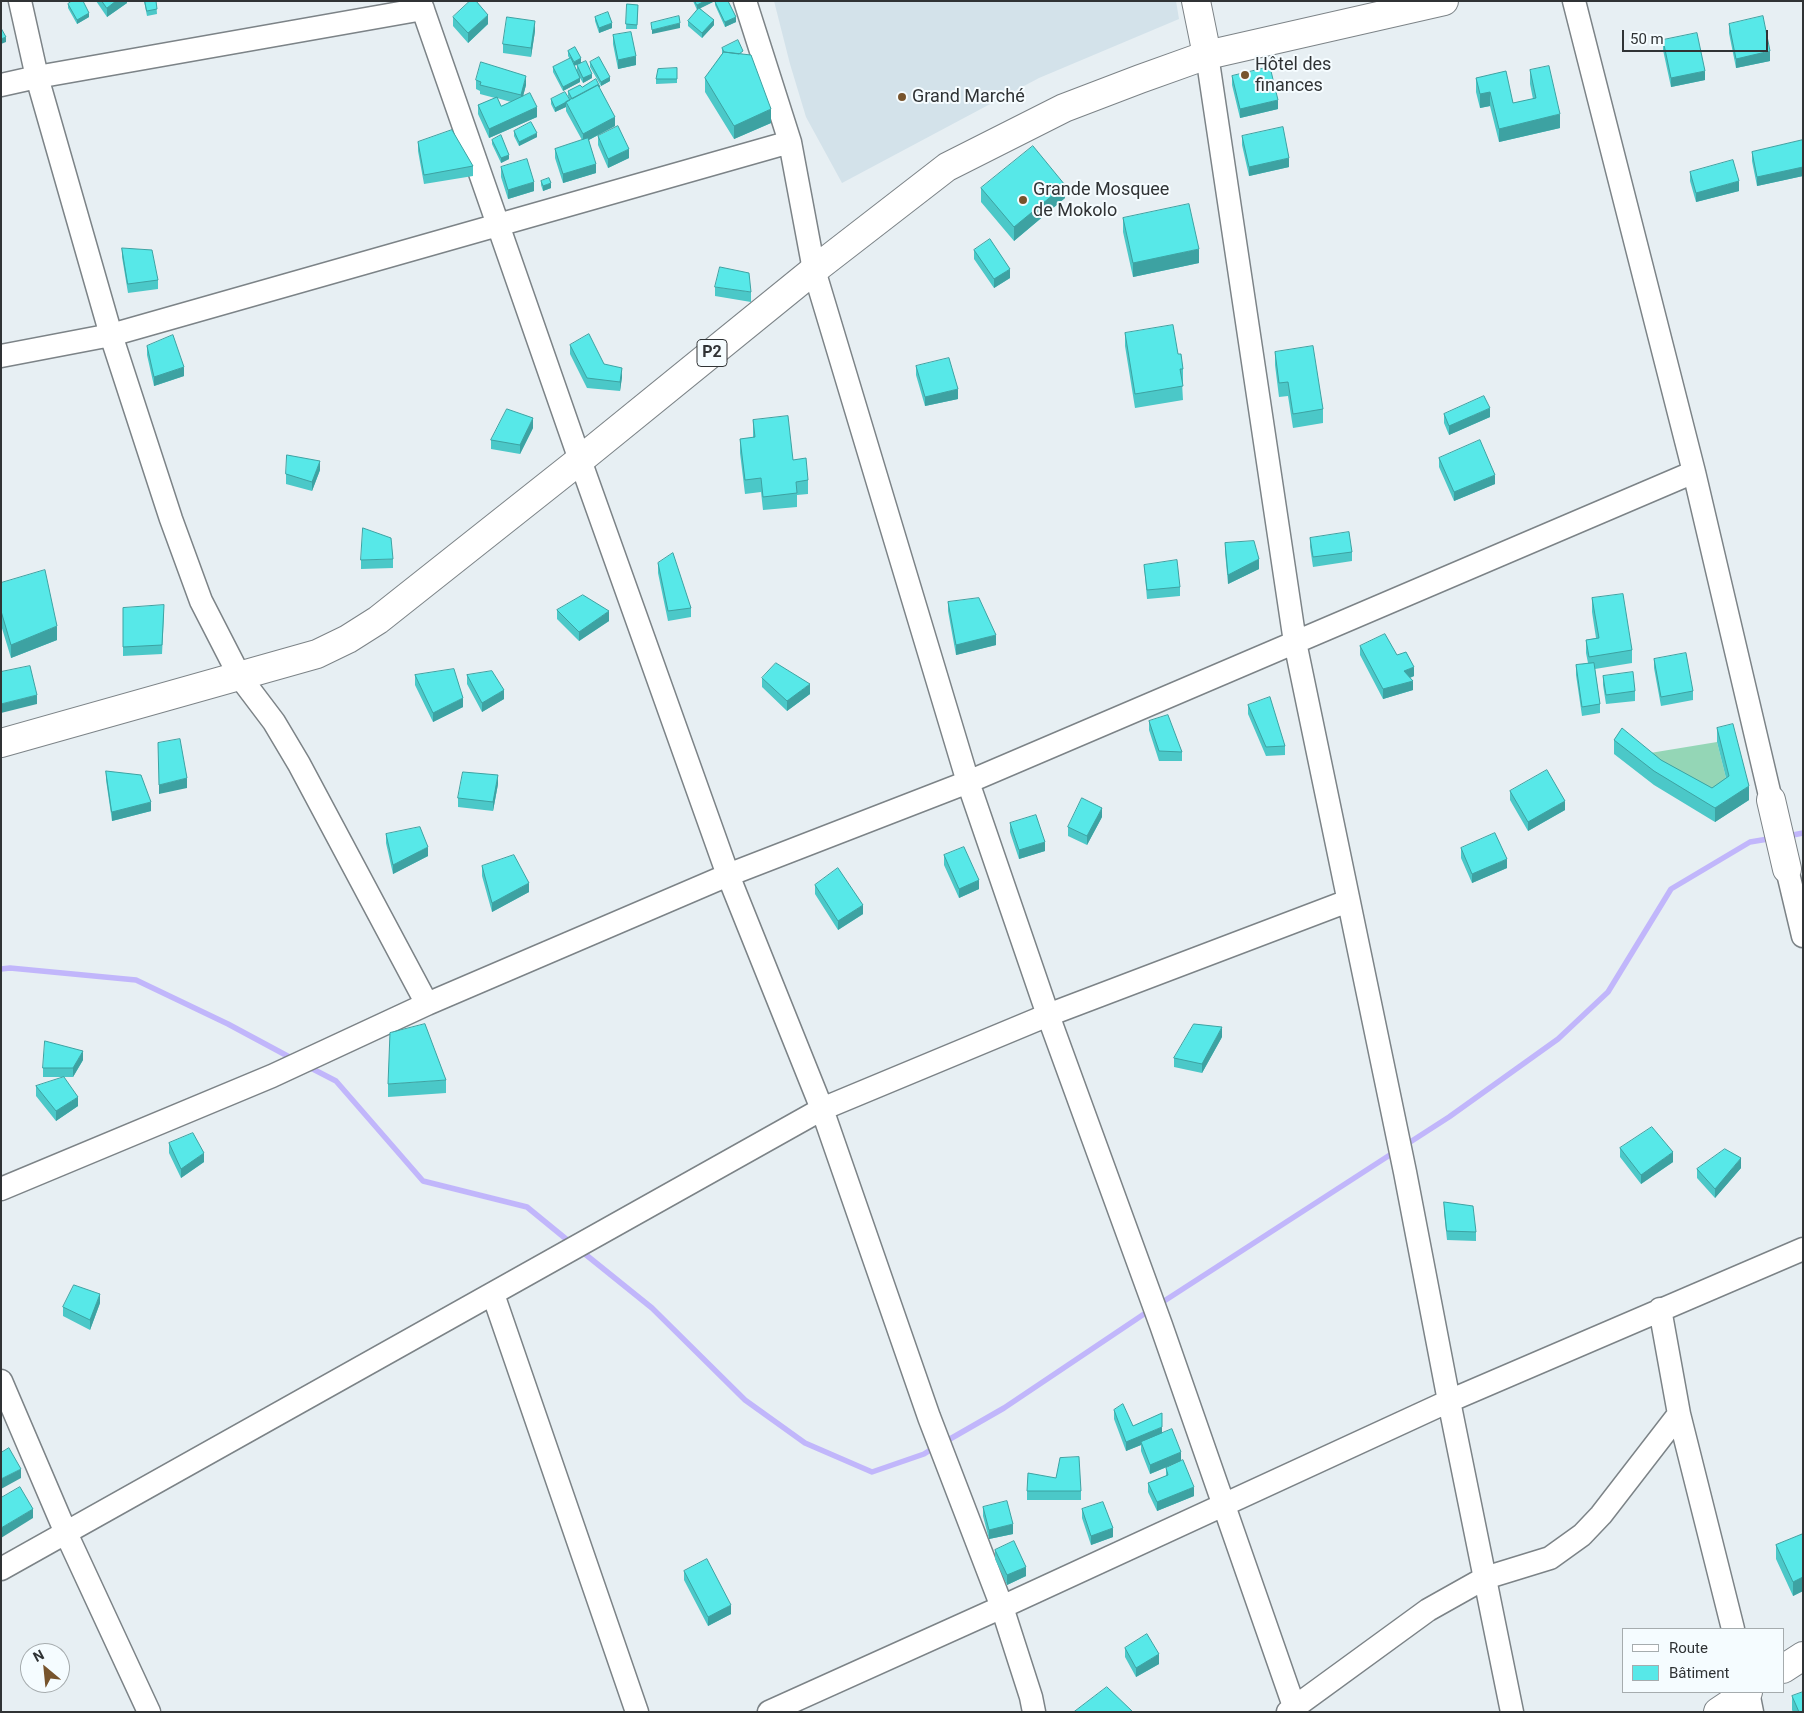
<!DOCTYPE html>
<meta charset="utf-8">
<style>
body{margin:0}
#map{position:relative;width:1804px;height:1713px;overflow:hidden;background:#e7eff3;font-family:Roboto,sans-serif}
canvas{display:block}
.frame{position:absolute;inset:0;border:2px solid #303335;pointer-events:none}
.legend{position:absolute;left:1622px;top:1628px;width:162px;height:65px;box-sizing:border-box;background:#f5fcff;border:1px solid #a6acae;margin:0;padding:6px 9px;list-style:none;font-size:15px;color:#303335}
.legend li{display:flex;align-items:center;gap:10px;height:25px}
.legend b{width:25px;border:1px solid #a6acae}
.north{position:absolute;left:20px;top:1643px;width:50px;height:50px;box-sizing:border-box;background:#f5fcff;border:1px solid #a6acae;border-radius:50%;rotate:332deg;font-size:14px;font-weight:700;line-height:20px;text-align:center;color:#303335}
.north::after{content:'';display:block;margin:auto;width:18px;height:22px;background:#77542d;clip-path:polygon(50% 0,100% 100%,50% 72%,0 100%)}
.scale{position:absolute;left:1622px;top:30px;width:146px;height:22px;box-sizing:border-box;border:2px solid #303335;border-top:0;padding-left:6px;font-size:15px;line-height:18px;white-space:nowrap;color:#303335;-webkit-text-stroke:4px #f5fcff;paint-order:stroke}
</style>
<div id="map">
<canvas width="1804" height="1713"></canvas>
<div class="frame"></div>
<ul class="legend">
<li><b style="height:6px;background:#fff"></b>Route</li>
<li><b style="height:14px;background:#57e8e8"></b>Bâtiment</li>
</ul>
<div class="north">N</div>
<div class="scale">50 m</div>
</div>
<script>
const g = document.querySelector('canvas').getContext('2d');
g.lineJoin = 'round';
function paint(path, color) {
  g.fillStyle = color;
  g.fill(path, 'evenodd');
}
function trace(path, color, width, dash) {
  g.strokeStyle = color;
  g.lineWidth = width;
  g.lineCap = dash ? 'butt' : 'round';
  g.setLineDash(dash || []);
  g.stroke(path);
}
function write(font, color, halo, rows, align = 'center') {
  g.font = font + ' Roboto,sans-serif';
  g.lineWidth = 4;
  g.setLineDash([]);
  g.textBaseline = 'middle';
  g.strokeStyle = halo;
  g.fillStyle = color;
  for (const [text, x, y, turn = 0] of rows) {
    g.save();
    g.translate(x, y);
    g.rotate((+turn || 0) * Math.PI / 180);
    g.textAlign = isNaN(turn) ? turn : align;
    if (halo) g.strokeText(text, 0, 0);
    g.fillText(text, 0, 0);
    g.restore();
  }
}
paint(new Path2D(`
 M774,1H1176L1179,19L1039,78L842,183L806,117L790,64Z`), '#d3e2ea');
paint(new Path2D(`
 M1717,742L1729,790L1712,802L1638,755Z`), '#94d6b6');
trace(new Path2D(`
 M1788,836L1803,833
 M1,969L10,968L136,980L228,1024L295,1060
 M307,1066L336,1081L423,1181L527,1207L571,1243
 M1404,1146L1449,1117L1558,1039L1608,992L1671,889L1750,842L1774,838
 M580,1250L652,1308L745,1400L805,1443L872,1472L924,1454L935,1447
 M1158,1305L1396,1151
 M943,1443L1004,1408L1150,1310`), '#c1b6fb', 5.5);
const street = new Path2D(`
 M20,1L37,77L111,335L171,519L201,601L240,677L274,722L299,764L427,1004
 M420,1L580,460L728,875L822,1109L929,1417L1002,1607L1031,1697L1034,1712
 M745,1L790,142L814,270L968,782L1048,1015L1161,1325L1296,1712
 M1574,1L1694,472L1771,800
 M1207,55L1295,642L1405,1172L1449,1401L1512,1712
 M1,85L37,77L423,9
 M1,356L111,335L790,142
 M1787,869L1803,936
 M1,1189L272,1076L427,1004L728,875L968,782L1694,472
 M493,1294L637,1712
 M1660,1309L1679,1414L1733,1629
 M1,1381L66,1533L149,1712
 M1,1569L822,1109L1048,1015L1348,901
 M1748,1692L1752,1712
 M769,1712L1002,1607L1449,1401L1803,1249
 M1288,1712L1428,1610L1485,1578L1550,1558L1582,1535L1601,1515L1679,1414`);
const secondary = new Path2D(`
 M1196,1L1207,55
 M1771,800L1787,869
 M1783,1669L1803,1656
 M1718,1712L1748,1692`);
const primary = new Path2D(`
 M1,743L317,654L348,639L378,620L580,460L814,270L947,167L1064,108L1140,79L1207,55L1444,1`);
trace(street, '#7c8387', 25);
trace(secondary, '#7c8387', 30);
trace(primary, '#7c8387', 30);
trace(street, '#fff', 22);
trace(secondary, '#fff', 28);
trace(primary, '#fff', 28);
paint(new Path2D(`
 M96,1H127V3L107,17Z
 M144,1H156L157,14L147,16Z
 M693,1H715L700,8L714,25L702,38L688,26V21L698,9L697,10Z
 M715,1L736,22L725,27L715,5Z
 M68,4L89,17L77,24L68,8Z
 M627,4L638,5L637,29H626Z
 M453,17L488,24L468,43L453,26Z
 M595,17L612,28L599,33L595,21Z
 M1729,24L1770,61L1736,68L1729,33Z
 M535,31L531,57L503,53V44Z
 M613,35L636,65L618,69L613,44Z
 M1663,40L1705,80L1671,87L1663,50Z
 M575,47L574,66L577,70V65L592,78L583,83L580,78V82L563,91L553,72V67L570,59L568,56V51Z
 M722,48L743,54L771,123L734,139L705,92V78L722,54Z
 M590,62L610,81L601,86L590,67Z
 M677,68V83L656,84V79Z
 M1530,70L1560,128L1499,142L1490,106L1480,108L1476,92V78L1513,103L1533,99L1530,84Z
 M1232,76L1278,109L1240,118L1232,85Z
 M476,80L526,85L523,96L537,117L489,138L478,114V105L495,98L480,94V91L476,89ZM497,98L511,102L501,106Z
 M582,87L600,89L615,126L589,140L596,173L563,183L555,158V149L582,140L566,111V107L555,112L551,104V99L570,100L568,96V91Z
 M514,131L537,137L519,146L514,136Z
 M598,136L629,158L608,168L598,145Z
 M1242,136L1289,167L1249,176L1242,145Z
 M492,140L509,159L501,163L492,144Z
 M1803,140V176L1757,186L1752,161V152Z
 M418,142L473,166V176L424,184L418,151Z
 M501,167L534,191L508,199L501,177Z
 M1690,172L1739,191L1696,202L1690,181Z
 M541,181L551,188L543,191L541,185Z
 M981,188L1065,198L1014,241L981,202Z
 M1123,218L1199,263L1133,277L1123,232Z
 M122,248L158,280V289L128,293L122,257Z
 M974,250L1010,278L994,288L974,259Z
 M715,287L751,292V302L715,296Z
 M1125,333L1178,354L1183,369V383H1182L1183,400L1135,408L1125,346Z
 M570,345L604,364L622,377L620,391L587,388L570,354Z
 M147,346L184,376L154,386L147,355Z
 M1275,352L1323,409V423L1293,428L1288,396L1279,397L1275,365Z
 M916,366L958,399L925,406L916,375Z
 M1444,414L1490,417L1449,435L1444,423Z
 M753,420L793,460L808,480V494L797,495V507L763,510L761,492L745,494L740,453V439L753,438Z
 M533,428L520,454L491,449V440Z
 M1439,458L1495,484L1454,501L1439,467Z
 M320,470L312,491L286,484V474Z
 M1310,538L1352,552V561L1313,567L1310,547Z
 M1225,543L1259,569L1228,584L1225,552Z
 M393,559V568L361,569V560Z
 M658,563L691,608V617L668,621L658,573Z
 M1144,565L1180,587V596L1147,599Z
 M1,583L57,640L11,658L1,625Z
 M1592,598L1632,650V663L1595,669L1600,704V713L1582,716L1576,675V665L1588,663L1586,653V640L1596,638L1592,612Z
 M948,602L996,645L956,655L948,611Z
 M123,608L164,614L162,654L123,656Z
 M557,610L609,621L579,641L557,619Z
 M1360,646L1397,655L1414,676L1410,678L1413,690L1383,699L1360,655Z
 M1654,659L1693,691V700L1661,706L1654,668Z
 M415,675L463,707L433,722L415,685Z
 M467,675L504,699L482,712L467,684Z
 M1603,676L1635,691V701L1606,704L1603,685Z
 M762,678L810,694L787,711L762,687Z
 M1248,705L1285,746V755L1266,756L1248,714Z
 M1149,721L1182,752V761H1159L1149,730Z
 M1717,728L1749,800L1715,822L1654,785L1614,754V740L1661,760L1712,788L1726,778L1717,742Z
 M106,771L151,811L112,821L106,780Z
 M498,784L493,811L458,807V798Z
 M1510,791L1565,810L1528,831L1510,800Z
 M1102,817L1087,845L1068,836V827Z
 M1010,823L1045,851L1019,859L1010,832Z
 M386,834L428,856L393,874L386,843Z
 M1461,848L1507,868L1472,883L1461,858Z
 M944,855L979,889L959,898L944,865Z
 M482,866L529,892L492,912L482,876Z
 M815,885L863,914L838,930L815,894Z
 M1222,1037L1202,1073L1174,1067V1058Z
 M83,1060L73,1077H43V1068Z
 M446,1080V1093L388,1097V1084Z
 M36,1086L78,1106L56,1121L36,1096Z
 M169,1143L204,1162L181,1178L169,1153Z
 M1620,1148L1673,1162L1641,1184L1620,1157Z
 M1741,1168L1715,1198L1697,1178V1169Z
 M1444,1202L1476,1232V1241L1447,1240L1444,1212Z
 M100,1303L90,1330L63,1316V1307Z
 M1114,1410L1133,1426L1162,1433L1181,1461L1150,1474L1141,1451V1445L1126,1451L1114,1419Z
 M1166,1468L1194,1496L1157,1511L1148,1492V1483L1166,1476Z
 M1056,1478L1081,1491V1500H1027V1491Z
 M983,1507L1013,1534L989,1539L983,1516Z
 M1082,1509L1113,1537L1091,1545L1082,1518Z
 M1803,1534V1591L1793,1596L1776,1559V1545Z
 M995,1550L1026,1576L1007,1585L995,1559Z
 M684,1571L731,1614L708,1626L684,1580Z
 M1125,1648L1159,1664L1136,1677L1125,1657Z
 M1792,1696L1803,1712H1793L1792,1710Z`), '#4bc8c8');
paint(new Path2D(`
 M116,1H127V3L107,17V8Z
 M705,1H715L697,10V5Z
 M89,13V17L77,24V20Z
 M488,15V24L468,43V33Z
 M736,17V22L725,27V22Z
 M714,20V25L702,38V33Z
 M535,21V31L531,57V48Z
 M612,23V28L599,33V28Z
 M680,23V28L652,34V30Z
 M6,37V42L1,44V39Z
 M1770,51V61L1736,68V59Z
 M636,56V65L618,69V60Z
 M581,58V63L574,66V62Z
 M1705,71V80L1671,87V78Z
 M592,74V78L583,83V78Z
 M526,76V85L521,104V95Z
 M610,77V81L601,86V82Z
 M580,78V82L563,91V87Z
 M1490,92V106L1480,108V94Z
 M1278,100V109L1240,118V109Z
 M566,102V107L555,112V108Z
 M537,107V117L489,138V129Z
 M771,109V123L734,139V126Z
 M1560,114V128L1499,142V129Z
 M615,117V126L583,143V134Z
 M537,133V137L519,146V142Z
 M629,149V158L608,168V159Z
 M509,155V159L501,163V158Z
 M1289,158V167L1249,176V167Z
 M596,164V173L563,183V174Z
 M1803,167V176L1757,186V177Z
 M1739,181V191L1696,202V193Z
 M534,182V191L508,199V190Z
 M551,183V188L543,191V186Z
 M1065,185V198L1014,241V227Z
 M1199,249V263L1133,277V263Z
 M1010,269V278L994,288V279Z
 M184,367V376L154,386V377Z
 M622,368V377L620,391V382Z
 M958,389V399L925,406V397Z
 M1490,408V417L1449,435V426Z
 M533,418V428L520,454V445Z
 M320,461V470L312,491V482Z
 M1495,475V484L1454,501V492Z
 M1259,559V569L1228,584V575Z
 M609,611V621L579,641V632Z
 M57,626V640L11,658V645Z
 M996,635V645L956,655V645Z
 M1414,667V676L1404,680V671Z
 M1413,681V690L1383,699V689Z
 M810,684V694L787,711V701Z
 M504,690V699L482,712V703Z
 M37,695V704L1,713V704Z
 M463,698V707L433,722V713Z
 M498,775V784L493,811V802Z
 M187,778V788L159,794V785Z
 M1749,786V800L1715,822V808Z
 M1565,801V810L1528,831V822Z
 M151,802V811L112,821V812Z
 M1102,808V817L1087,845V836Z
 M1045,842V851L1019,859V850Z
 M428,847V856L393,874V865Z
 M1507,859V868L1472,883V874Z
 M979,880V889L959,898V889Z
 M529,883V892L492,912V903Z
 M863,905V914L838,930V921Z
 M1222,1027V1037L1202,1073V1064Z
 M83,1051V1060L73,1077V1068Z
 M78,1097V1106L56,1121V1111Z
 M1673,1152V1162L1641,1184V1175Z
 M204,1153V1162L181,1178V1169Z
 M1741,1158V1168L1715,1198V1189Z
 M100,1294V1303L90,1330V1320Z
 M1162,1427V1436L1141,1442V1445L1126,1451V1442Z
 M1181,1452V1461L1150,1474V1465Z
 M21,1469V1478L1,1489V1479Z
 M1194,1487V1496L1157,1511V1502Z
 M33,1509V1518L1,1538V1528Z
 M1013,1524V1534L989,1539V1530Z
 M1113,1528V1537L1091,1545V1536Z
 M1026,1567V1576L1007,1585V1575Z
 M1803,1577V1591L1793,1596V1582Z
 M731,1605V1614L708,1626V1617Z
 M1159,1654V1664L1136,1677V1668Z`), '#3da2a2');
const building = new Path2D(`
 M72,1H83L89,13L77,20L68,4Z
 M102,1H116L107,8Z
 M145,1H156L157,9L147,11Z
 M470,1H476L488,15L468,33L453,17Z
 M695,1H705L697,5Z
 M715,1H728L736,17L725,22Z
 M627,4L638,5L637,25L626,24Z
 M699,8L714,20L702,33L688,21Z
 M608,12L612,23L599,28L595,17Z
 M679,16L680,23L652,30L651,23Z
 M1763,16L1770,51L1736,59L1729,24Z
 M507,17L535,21L531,48L503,44Z
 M1,28L6,37L1,39Z
 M631,32L636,56L618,60L613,35Z
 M1697,33L1705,71L1671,78L1663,40Z
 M738,40L743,51L739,54L724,52L722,48Z
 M575,47L581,58L574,62L568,51Z
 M724,52L751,55L771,109L734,126L705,78Z
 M599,57L610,77L601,82L590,62Z
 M571,58L580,78L563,87L553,67Z
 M586,61L592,74L583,78L577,65Z
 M481,62L526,76L521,95L480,85L481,82L476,80Z
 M1549,66L1560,114L1499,129L1490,92L1480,94L1476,78L1506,71L1513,103L1536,98L1530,70Z
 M1270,67L1278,100L1240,109L1232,76Z
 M677,68V79H656L658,69Z
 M596,79L600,87H599L598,85L572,99L568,91L580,85L582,87Z
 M598,85L615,117L583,134L566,102Z
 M565,92L570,100L555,108L551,99Z
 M530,93L537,107L489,129L478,105L497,97L501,106Z
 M531,122L537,133L519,142L514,131Z
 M618,126L629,149L608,159L598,136Z
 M1283,127L1289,158L1249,167L1242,136Z
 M452,130L473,166L424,175L418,142Z
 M501,135L509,155L501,158L492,140Z
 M588,138L596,164L563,174L555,149Z
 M1803,140V167L1757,177L1752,152Z
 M1033,146L1065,185L1014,227L981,188Z
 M527,159L534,182L508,190L501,167Z
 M1733,160L1739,181L1696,193L1690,172Z
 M549,178L551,183L543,186L541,181Z
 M1189,204L1199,249L1133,263L1123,218Z
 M990,239L1010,269L994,279L974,250Z
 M122,248L152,250L158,280L128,284Z
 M720,267L749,273L751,292L715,287Z
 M1173,325L1178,354H1181L1183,369H1180L1183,386L1135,394L1125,333Z
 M589,334L604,364L622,368L620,382L587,378L570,345Z
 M173,335L184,367L154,377L147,346Z
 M1313,346L1323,409L1293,414L1288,382L1279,383L1275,352Z
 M949,358L958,389L925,397L916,366Z
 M1484,396L1490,408L1449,426L1444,414Z
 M507,409L533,418L520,445L491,440Z
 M788,416L793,460L806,458L808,480L796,482L797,493L763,497L761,478L745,480L740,439L755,437L753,420Z
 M1480,440L1495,475L1454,492L1439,458Z
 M287,455L320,461L312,482L286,474Z
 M363,528L391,538L393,559L361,560Z
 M1349,532L1352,552L1313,557L1310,538Z
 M1254,541L1259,559L1228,575L1225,543Z
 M673,553L691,608L668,611L658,563Z
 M1177,560L1180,587L1147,590L1144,565Z
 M45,570L57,626L11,645L1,611V583Z
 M1623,594L1632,650L1589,657L1586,640L1599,638L1592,598Z
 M583,595L609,611L579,632L557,610Z
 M979,598L996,635L956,645L948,602Z
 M164,605L162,645L123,647V608Z
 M1385,634L1397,655L1406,652L1414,667L1404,671L1413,681L1383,689L1360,646Z
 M1686,653L1693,691L1661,697L1654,659Z
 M776,663L810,684L787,701L762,678Z
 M1594,663L1600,704L1582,707L1576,665Z
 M30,666L37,695L1,704V672Z
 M454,669L463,698L433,713L415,675Z
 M492,671L504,690L482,703L467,675Z
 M1633,672L1635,691L1606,695L1603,676Z
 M1270,697L1285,746L1266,747L1248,705Z
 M1168,715L1182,752L1159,751L1149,721Z
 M1733,724L1749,786L1715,808L1654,771L1614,740L1622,728L1661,760L1712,788L1729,776L1717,728Z
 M180,739L187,778L159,785L158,743Z
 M1547,770L1565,801L1528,822L1510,791Z
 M106,771L141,775L151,802L112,812Z
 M463,772L498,775L493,802L458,798Z
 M1082,798L1102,808L1087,836L1068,827Z
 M1036,815L1045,842L1019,850L1010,823Z
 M420,827L428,847L393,865L386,834Z
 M1495,833L1507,859L1472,874L1461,848Z
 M964,847L979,880L959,889L944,855Z
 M514,855L529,883L492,903L482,866Z
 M838,868L863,905L838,921L815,885Z
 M425,1024L446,1080L388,1084L390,1033Z
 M1194,1024L1222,1027L1202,1064L1174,1058Z
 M45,1041L83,1051L73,1068H43Z
 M64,1077L78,1097L56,1111L36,1086Z
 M1652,1127L1673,1152L1641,1175L1620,1148Z
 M193,1133L204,1153L181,1169L169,1143Z
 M1725,1149L1741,1158L1715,1189L1697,1169Z
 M1444,1202L1473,1206L1476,1232L1447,1231Z
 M74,1285L100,1294L90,1320L63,1307Z
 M1123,1404L1133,1426L1162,1413V1427L1126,1442L1114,1410Z
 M1172,1429L1181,1452L1150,1465L1141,1442Z
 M9,1448L21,1469L1,1479V1453Z
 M1079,1457L1081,1491H1027L1028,1473L1056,1478L1060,1458Z
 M1183,1460L1194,1487L1157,1502L1148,1483L1168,1475L1166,1468Z
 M20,1487L33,1509L1,1528V1498Z
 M1007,1501L1013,1524L989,1530L983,1507Z
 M1103,1502L1113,1528L1091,1536L1082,1509Z
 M1803,1534V1577L1793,1582L1776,1545Z
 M1014,1541L1026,1567L1007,1575L995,1550Z
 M707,1559L731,1605L708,1617L684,1571Z
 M1147,1634L1159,1654L1136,1668L1125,1648Z
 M1107,1687L1133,1712H1074Z
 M1803,1692V1712H1799L1792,1696Z`);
paint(building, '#57e8e8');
trace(building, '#3da2a2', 1);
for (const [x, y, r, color] of [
 [1245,75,5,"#77542d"],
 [902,97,5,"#77542d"],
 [1023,200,5,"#77542d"]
]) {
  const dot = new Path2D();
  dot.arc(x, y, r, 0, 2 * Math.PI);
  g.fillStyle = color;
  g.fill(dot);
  trace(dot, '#f5fcff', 2);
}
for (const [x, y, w] of [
 [712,353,30]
]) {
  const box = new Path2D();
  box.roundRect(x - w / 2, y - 13.5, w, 27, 4);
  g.fillStyle = '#f5fcff';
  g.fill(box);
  trace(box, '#303335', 1);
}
write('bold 16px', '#303335', null, [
 ["P2",712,353]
]);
write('18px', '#303335', '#f5fcff', [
 ["Hôtel des",1255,65],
 ["finances",1255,86],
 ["Grand Marché",912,97],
 ["Grande Mosquee",1033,190],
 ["de Mokolo",1033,211]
], 'left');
</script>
